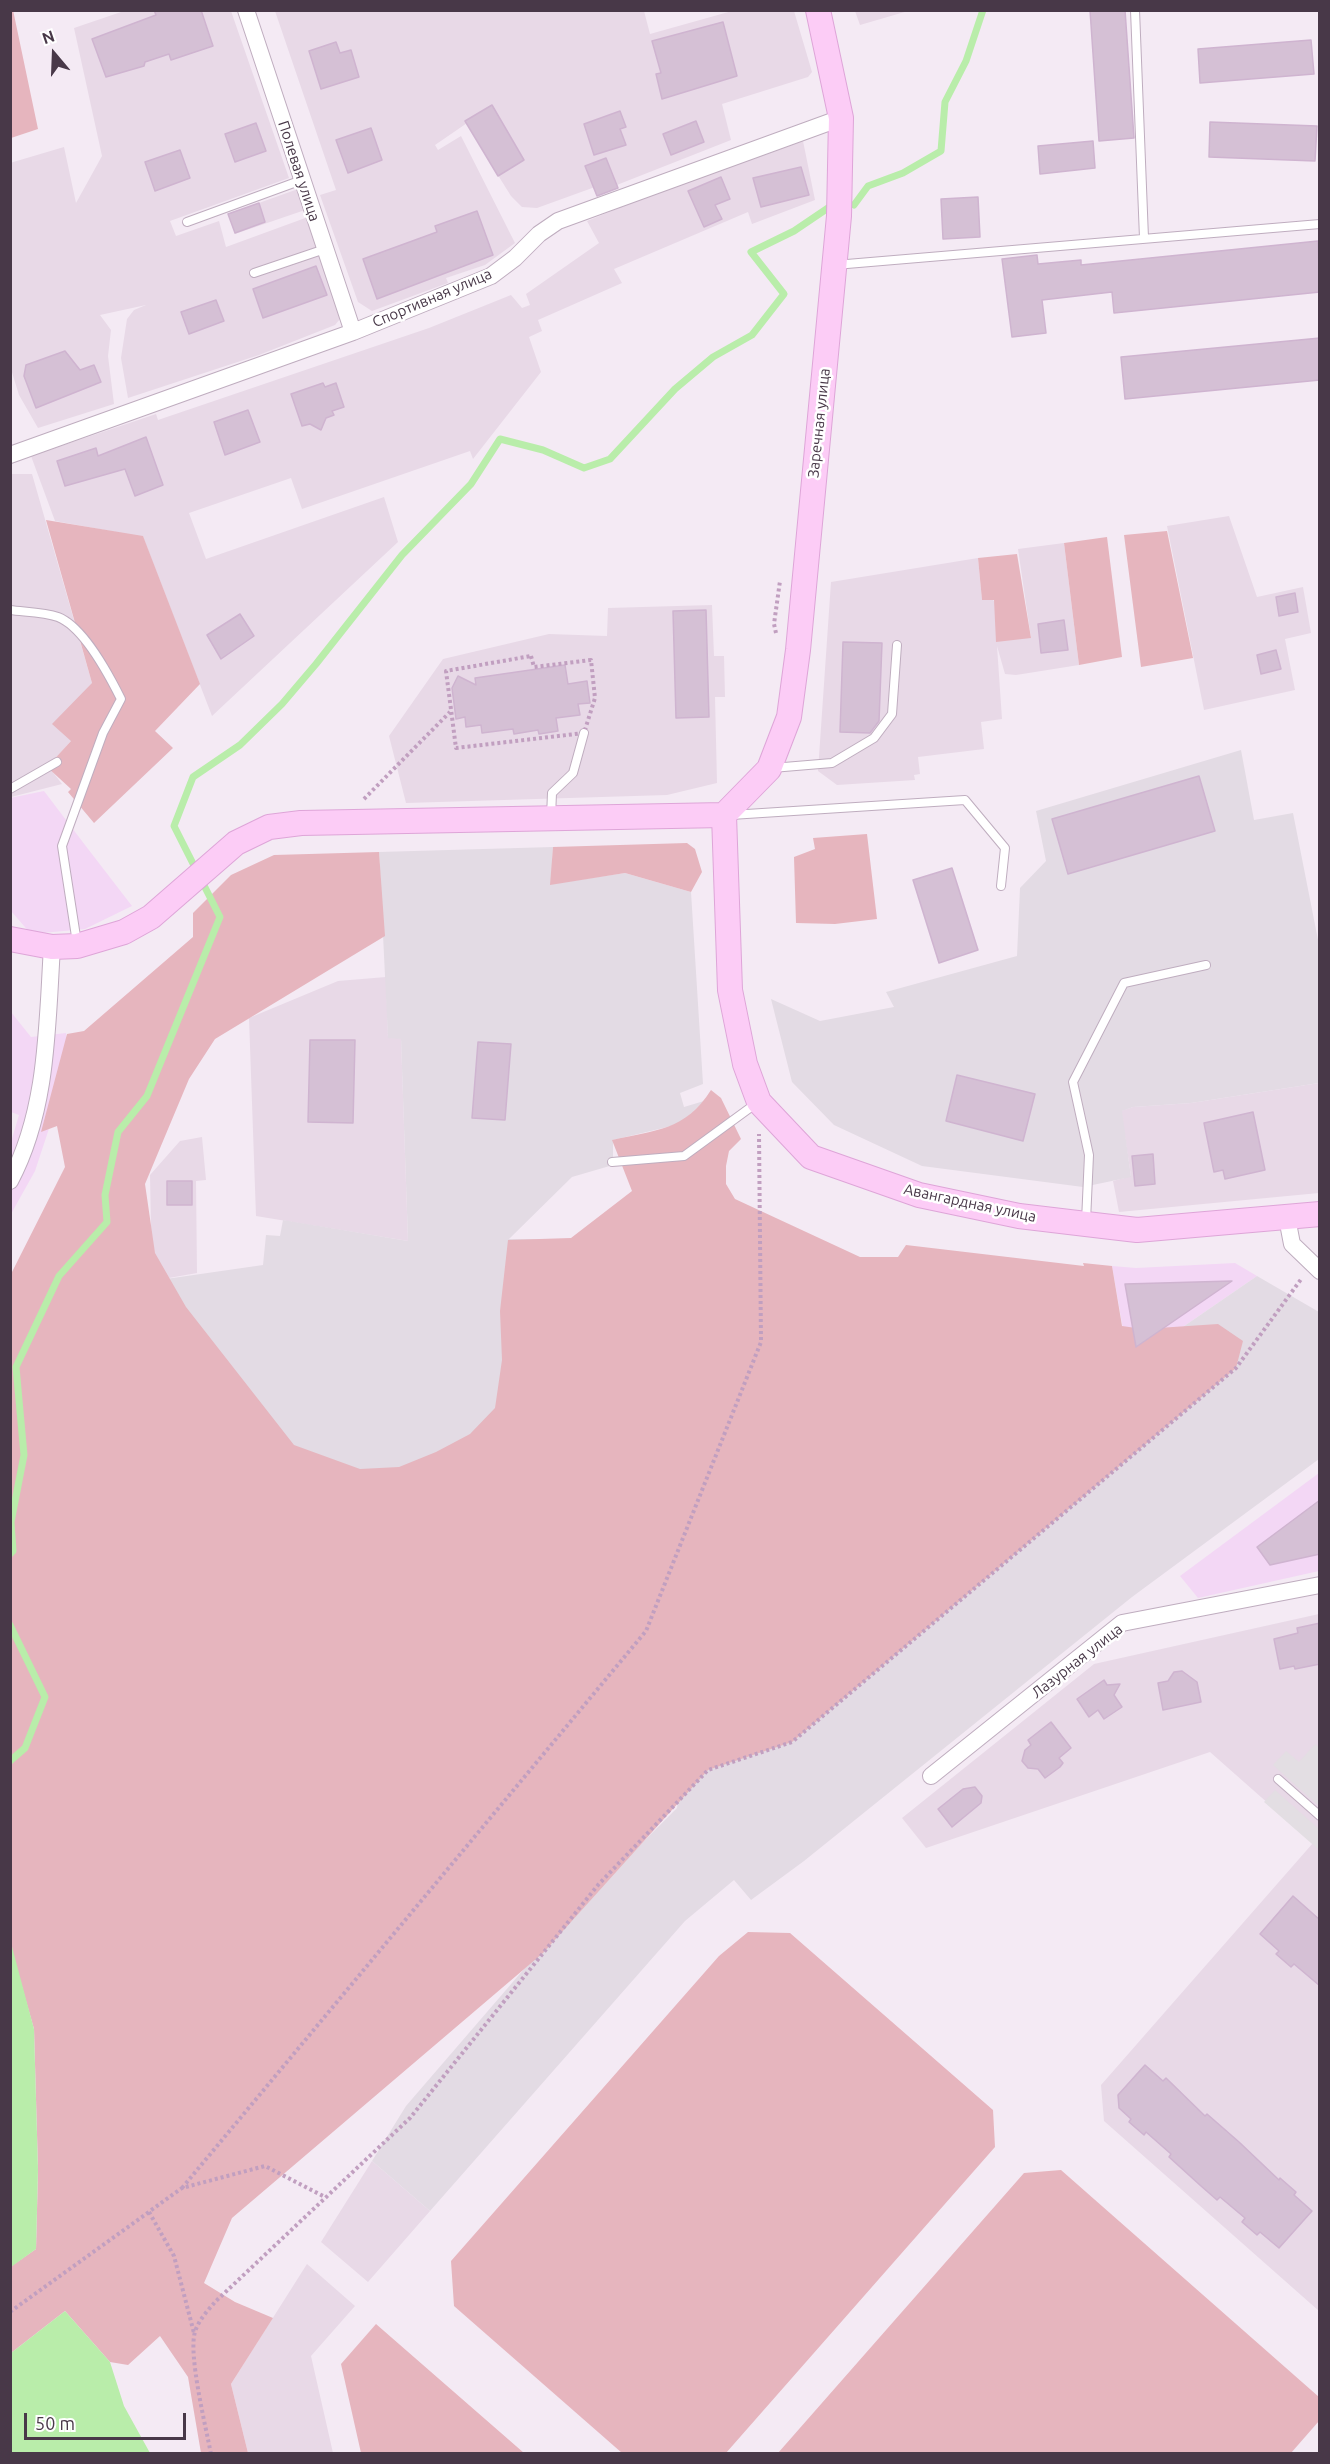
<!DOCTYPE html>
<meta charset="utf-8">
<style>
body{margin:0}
#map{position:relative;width:1330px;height:2464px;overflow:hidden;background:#f4eaf4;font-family:Ubuntu,sans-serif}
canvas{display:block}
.frame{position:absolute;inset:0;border:12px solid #483848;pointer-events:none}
.north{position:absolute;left:24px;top:24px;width:60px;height:60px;-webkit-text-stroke:4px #fff;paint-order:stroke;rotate:341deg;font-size:16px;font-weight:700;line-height:24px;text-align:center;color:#483848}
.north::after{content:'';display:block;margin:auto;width:21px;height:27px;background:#483848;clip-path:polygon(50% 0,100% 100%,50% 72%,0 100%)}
.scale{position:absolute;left:24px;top:2413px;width:162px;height:27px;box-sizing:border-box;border:3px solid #483848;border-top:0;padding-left:8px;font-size:18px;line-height:21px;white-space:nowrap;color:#483848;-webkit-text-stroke:4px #fff;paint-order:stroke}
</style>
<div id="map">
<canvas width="1330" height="2464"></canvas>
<div class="frame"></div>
<div class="north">N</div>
<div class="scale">50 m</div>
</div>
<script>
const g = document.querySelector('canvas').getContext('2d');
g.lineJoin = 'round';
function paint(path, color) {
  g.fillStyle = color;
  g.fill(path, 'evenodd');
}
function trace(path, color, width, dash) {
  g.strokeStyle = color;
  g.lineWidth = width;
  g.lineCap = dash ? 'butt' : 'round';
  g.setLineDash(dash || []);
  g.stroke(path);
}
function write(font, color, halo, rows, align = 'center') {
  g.font = font + ' Ubuntu,sans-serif';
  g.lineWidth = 5;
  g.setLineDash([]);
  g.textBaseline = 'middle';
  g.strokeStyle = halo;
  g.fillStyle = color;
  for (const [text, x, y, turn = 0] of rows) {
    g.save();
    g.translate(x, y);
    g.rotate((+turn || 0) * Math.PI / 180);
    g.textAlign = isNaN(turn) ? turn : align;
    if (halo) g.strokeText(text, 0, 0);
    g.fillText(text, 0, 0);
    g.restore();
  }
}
paint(new Path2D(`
 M124,11H231L289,178L170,221L176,236L219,221L226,247L308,217L340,319L335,325L259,355L128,398L121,358L127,319L134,310L146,305L100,315L111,330L108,356L114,404L38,428L19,395L11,369L10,163L64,147L76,203L102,156L74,28Z
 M275,11H644L650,34L732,11H794L812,72L808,77L722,104L731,140L599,192L595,187L537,208L522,207L511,196L479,145L470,121L435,145L438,150L461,136L515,243L485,265L446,278L448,283L372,311L358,302L320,195L336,190Z
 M855,11V10L908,11L860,25Z
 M803,141L815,200L752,224L748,212L614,269L622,283L538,320L542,331L529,337L541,372L473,459L470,451L302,509L291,478L189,513L206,559L384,497L398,542L212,716L143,537L55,521L31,456L156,414L158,420L429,328L511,295L522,308L530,305L526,294L599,243L587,221L737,160L739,164Z
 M298,189L305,210L235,234L228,214Z
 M10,474H32L92,683L71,741L48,766L62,784L11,797Z
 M1229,516L1257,597L1303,587L1311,633L1285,639L1295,690L1204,710L1167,526Z
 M1064,543L1079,665L1016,675L1005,674L997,646L1002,719L981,722L984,749L918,757L920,774L914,775L915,780L837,785L818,771L831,582L978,558L982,600H993L1031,638L1018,549Z
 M712,605L714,656H724L725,697H715L717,783L667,795L406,803L389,736L443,659L549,634L607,636L608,608Z
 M386,977L388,1037L401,1038L408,1241L256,1216L249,1018L338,981Z
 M1319,1083V1193L1119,1212L1113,1181L1131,1176L1121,1111L1133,1107L1191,1103Z
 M202,1137L206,1180L196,1181L197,1273L152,1281L150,1175L180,1141Z
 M1319,1614L1318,1716L1319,2311L1104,2121L1101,2085L1313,1843L1210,1752L926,1848L902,1818L1094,1664Z
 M372,2161L430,2211L368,2282L321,2242Z
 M307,2264L355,2306L311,2356L333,2453H248L231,2384Z`), '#e8d9e7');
paint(new Path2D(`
 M44,791L85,845L132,906L85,929L31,934L11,911L10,798Z
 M11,1012L31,1037L66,1033L69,1068L35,1171L11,1214V1142L19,1115L11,1112Z
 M1235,1263L1257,1276L1129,1364L1112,1266L1136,1268Z
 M1319,1473V1571L1198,1598L1180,1576Z`), '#f3d7f5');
paint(new Path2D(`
 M1241,750L1254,820L1293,813L1319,945V1083L1191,1103L1133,1107L1122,1111L1131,1177L1083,1187L922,1166L834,1125L792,1082L771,999L820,1021L894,1007L886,992L1017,956L1020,888L1046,861L1036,811Z
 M553,847L551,884L625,873L691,892L703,1084L680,1093L684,1107L704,1101L680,1124L613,1140V1165L572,1177L509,1239H570L476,1841L152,1281L263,1265L266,1235L280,1236L283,1220L408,1241L401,1039L388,1038L379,852Z
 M1257,1276L1319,1312V1459L1132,1597L804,1861L751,1900L734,1880L685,1921L430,2211L372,2161L406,2106L574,1911L677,1808L694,1706L1065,1408Z`), '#e3dbe4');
paint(new Path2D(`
 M13,10L38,129L11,138L10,11Z
 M46,520L143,536L200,684L155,731L173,748L94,823L68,792L71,789L47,767L71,741L52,724L92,683Z
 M1167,531L1193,658L1141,667L1124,535Z
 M1107,537L1122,657L1079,665L1064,543Z
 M1017,554L1031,638L996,642L994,600H982L978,558Z
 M867,834L877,919L835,924L796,923L794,857L815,849L813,838Z
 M687,843L695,849L702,872L691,892L625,873L550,885L553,847Z
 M379,852L385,936L215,1039L189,1079L145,1184L155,1253L186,1307L294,1445L360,1469L399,1467L436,1452L470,1434L495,1408L502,1360L500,1311L508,1240L571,1238L632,1191L612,1140C655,1130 685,1131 711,1090L721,1098L741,1139L729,1151L726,1166V1184L735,1199L860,1257H898L906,1245L1084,1266L1083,1263L1112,1266L1122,1326L1143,1329L1218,1324L1243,1341L1236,1368L792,1742L708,1770L543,1953L232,2218L204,2283L235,2302L273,2318L231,2384L248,2453H201L188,2377L160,2336L128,2365L110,2362L65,2311L11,2353L10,2267L36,2249L38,2170L34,2029L10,1945L11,1274L65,1167L57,1126L41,1132L67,1034L84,1031L193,937V913L231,875L274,855Z
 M748,1932L790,1933L993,2110L995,2147L726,2453H622L454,2306L451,2261L719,1956Z
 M1061,2170L1319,2397V2421L1291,2453H778L1024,2173Z
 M376,2324L524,2453H361L341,2364Z`), '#e6b5be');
paint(new Path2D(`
 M1315,1744L1319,1747V1806L1273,1765L1286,1751L1299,1762Z
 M1275,1790L1319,1829V1850L1264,1802Z`), '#e3dee3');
paint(new Path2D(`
 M11,1943L34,2029L38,2170L36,2249L11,2267Z
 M65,2311L110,2362L124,2406L150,2453H11V2353Z`), '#b9edaa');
trace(new Path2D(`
 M854,205L868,186L903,173L941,151L945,102L966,61L983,10
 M10,1554L13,1551L11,1522L24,1455L16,1367L59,1276L107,1222L105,1195L118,1132L147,1096L220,917L174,826L193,777L240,745L282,704L316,664L402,555L471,484L500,439L543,450L584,468L610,459L675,389L713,357L752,335L784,294L751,252L794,231L828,208
 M10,1625L45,1697L25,1748L10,1761`), '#b9edaa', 7);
const building = new Path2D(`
 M154,10H201L213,46L171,60L169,54L145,62L144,66L106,77L92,39L156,15Z
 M1090,10H1125L1134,138L1099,141Z
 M723,22L737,76L662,99L656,74L661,73L652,41Z
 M1311,40L1314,74L1200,83L1198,49Z
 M336,42L340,53L351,50L359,77L321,89L309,51Z
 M492,105L524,160L498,176L465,121Z
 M620,111L626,127L620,129L626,145L594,155L584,124Z
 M696,121L704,142L671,155L663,134Z
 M1210,122L1317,126L1315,161L1209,157Z
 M256,123L266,151L235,162L225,134Z
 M371,128L382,160L348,173L336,140Z
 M1093,141L1095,168L1040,174L1038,146Z
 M180,150L190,178L155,191L145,162Z
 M606,158L618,188L597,196L585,166Z
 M801,167L809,195L761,207L753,178Z
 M721,177L730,199L715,205L722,219L704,227L688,191Z
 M978,197L980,237L943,239L941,199Z
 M259,203L265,222L235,233L228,214Z
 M477,211L493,255L377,299L363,259L437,232L435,226Z
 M1318,241L1320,292L1114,313L1112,292L1042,300L1046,333L1012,337L1002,259L1037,255L1038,264L1081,260V265Z
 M316,266L327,295L263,318L253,289Z
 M216,300L224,321L189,334L181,312Z
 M1320,338V380L1125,399L1121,357Z
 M65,351L80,370L94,365L101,382L36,408L24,376L26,365Z
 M323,383L325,387L336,383L344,407L332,411L334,415L326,418L321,430L310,424L302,426L291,394Z
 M248,410L260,442L225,455L214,422Z
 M146,437L163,485L135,496L125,469L65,486L57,461L96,448L98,456Z
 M1295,593L1298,612L1279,616L1276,597Z
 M706,610L709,717L676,718L673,611Z
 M240,614L254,636L221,659L207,635Z
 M1064,620L1068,650L1041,653L1038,624Z
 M843,642L882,643L879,721L870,733L840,732Z
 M1276,650L1281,669L1261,674L1257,655Z
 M565,665L568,684L587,681L590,703L578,704L580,715L556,718L558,731L539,734L538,730L514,734L513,729L482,733L481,725L466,727L465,717L456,719L452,688L458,676L476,685L475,678Z
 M1199,776L1215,831L1068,874L1052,819Z
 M952,868L978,950L939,963L913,880Z
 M310,1040H355L353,1123L308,1122Z
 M478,1042L511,1044L505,1120L472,1118Z
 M957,1075L1035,1094L1023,1141L946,1121Z
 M1253,1112L1265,1170L1225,1179L1223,1170L1214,1172L1204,1123Z
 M1153,1154L1155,1184L1135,1186L1132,1156Z
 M167,1181H192V1205H167Z
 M1232,1281L1136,1347L1125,1284Z
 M1320,1500V1554L1270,1565L1257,1547Z
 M1320,1623V1664L1295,1669L1294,1666L1280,1669L1274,1639L1298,1633L1297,1628Z
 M1182,1671L1197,1682L1201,1702L1163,1710L1158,1683L1168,1681L1174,1672Z
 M1104,1680L1107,1685L1120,1684L1114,1695L1122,1707L1104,1719L1098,1710L1089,1717L1077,1699Z
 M1051,1722L1071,1748L1059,1758L1063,1763L1060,1767L1045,1778L1038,1769L1028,1768L1022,1761L1025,1750L1031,1745L1028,1740Z
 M975,1787L982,1796L981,1803L952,1827L938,1809L963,1789Z
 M1293,1896L1320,1920V1986L1294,1964L1291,1967L1276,1954L1279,1951L1260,1934Z
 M1145,2065L1163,2081L1166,2078L1205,2116L1207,2114L1239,2142L1279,2180L1280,2178L1296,2192L1294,2195L1312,2211L1279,2248L1260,2232L1257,2235L1242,2222L1245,2218L1220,2197L1217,2200L1201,2186L1169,2157L1171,2154L1146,2132L1144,2135L1129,2122L1131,2119L1119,2108L1118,2095Z`);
paint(building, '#d5c0d5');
trace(building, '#cfb4d0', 1.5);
const lane = new Path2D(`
 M1135,10L1144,238
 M187,222L302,180
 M835,265L1320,224
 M254,273L325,249
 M10,610C25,612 44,612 58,617C84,627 109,675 121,699L103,733L62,846L77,943
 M772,768L832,763L874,738L892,714L897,645
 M10,789L57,762
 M731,815L965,800L1005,848L1001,886
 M551,817L552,793L573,773L584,733
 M612,1162L684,1156L758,1102
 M1086,1221L1089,1155L1073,1082L1124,983L1206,965
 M1278,1779L1320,1816`);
const street = new Path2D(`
 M246,10L353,332
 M10,455L353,332L491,276L515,258L539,234L558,221L841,118
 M10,1181C48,1110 47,1025 52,947
 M1287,1218L1292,1244L1320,1271
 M931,1776L1122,1623L1320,1585`);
const secondary = new Path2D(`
 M724,815L730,990L745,1064L759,1102L811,1157L919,1195L1019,1216L1086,1224L1137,1230L1320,1214
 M724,815L769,769L789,717L798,650L839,216L841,118L818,10
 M10,939L52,947L77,946L124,932L151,917L236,843L269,827L301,823L724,815`);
trace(lane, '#bfadbf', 10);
trace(street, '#bfadbf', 18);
trace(secondary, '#dea5d8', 26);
trace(new Path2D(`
 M776,633L774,624L780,581
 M531,656L534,667L591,660L595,698L584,733L456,748L446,671Z
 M364,799L450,712
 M182,2188L646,1631L761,1342L759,1134
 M149,2212L174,2256L194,2333
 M10,2312L182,2188L265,2166L325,2197
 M211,2454C206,2428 188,2354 195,2332C198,2321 208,2310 216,2301L410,2118L598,1885L708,1770L792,1742L1236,1368L1302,1278`), '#c19fc0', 4, [3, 3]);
trace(lane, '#fff', 8);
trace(street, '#fff', 16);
trace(secondary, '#fcccf6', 24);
write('15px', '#483848', '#fff', [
 ["Полевая улица",299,171,72],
 ["Спортивная улица",432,298,-23],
 ["Заречная улица",819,423,-84],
 ["Авангардная улица",970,1203,12],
 ["Лазурная улица",1077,1661,-38]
]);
</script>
